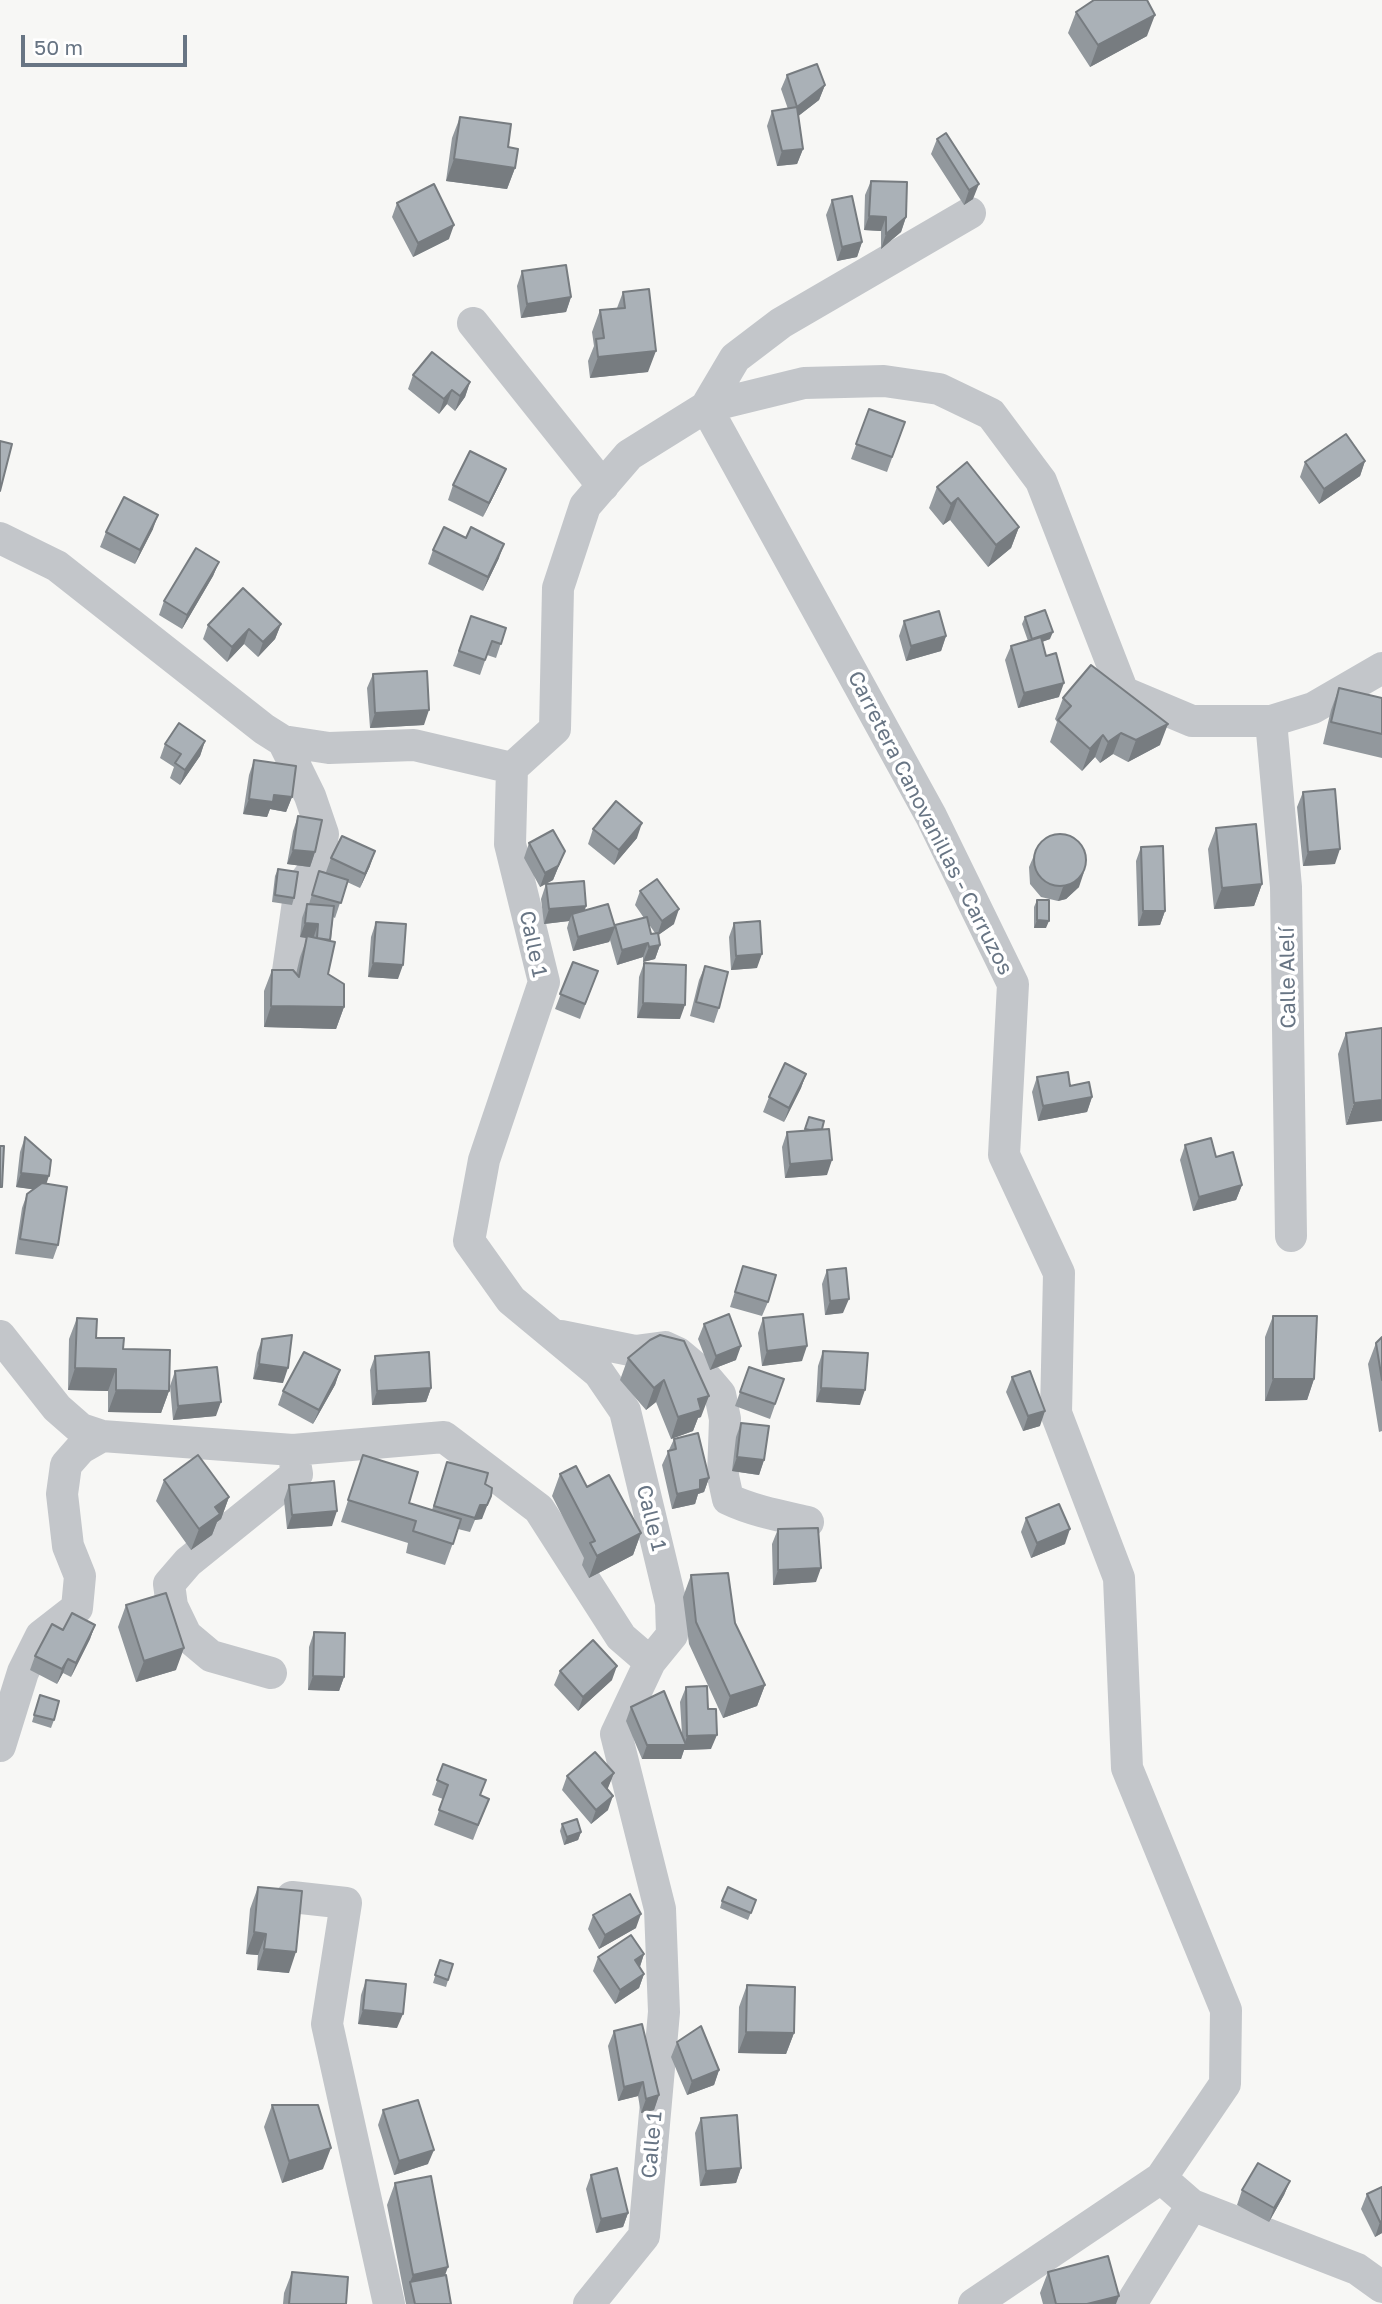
<!DOCTYPE html>
<meta charset="utf-8">
<style>
body{margin:0}
#map{position:relative;width:1382px;height:2304px;overflow:hidden;background:#f7f7f5;font-family:"Golos Text",sans-serif}
canvas{display:block}
.scale{position:absolute;left:21px;top:35px;width:166px;height:32px;box-sizing:border-box;border:4px solid #687584;border-top:0;padding-left:9px;font-size:21px;line-height:24px;white-space:nowrap;color:#687584;-webkit-text-stroke:5px #fff;paint-order:stroke}
</style>
<div id="map">
<canvas width="1382" height="2304"></canvas>
<div class="scale">50 m</div>
</div>
<script>
const g = document.querySelector('canvas').getContext('2d');
g.lineJoin = 'round';
function trace(path, color, width, dash) {
  g.strokeStyle = color;
  g.lineWidth = width;
  g.lineCap = dash ? 'butt' : 'round';
  g.setLineDash(dash || []);
  g.stroke(path);
}
function paint(path, color) {
  g.fillStyle = color;
  g.fill(path, 'evenodd');
}
function write(font, color, halo, rows, align = 'center') {
  g.font = font + ' "Golos Text",sans-serif';
  g.lineWidth = 7;
  g.setLineDash([]);
  g.textBaseline = 'middle';
  g.strokeStyle = halo;
  g.fillStyle = color;
  for (const [text, x, y, turn = 0] of rows) {
    g.save();
    g.translate(x, y);
    g.rotate((+turn || 0) * Math.PI / 180);
    g.textAlign = isNaN(turn) ? turn : align;
    if (halo) g.strokeText(text, 0, 0);
    g.fillText(text, 0, 0);
    g.restore();
  }
}
trace(new Path2D(`
 M473,323L603,486
 M706,407L931,816L1013,984L1004,1155L1059,1273L1056,1413L1119,1578L1127,1768L1226,2010L1225,2084L1161,2178L974,2304
 M706,407L735,358L781,323L970,213
 M0,538L57,566L264,729L283,741L329,748L414,745L512,768
 M1271,721L1286,887L1291,1236
 M283,741L310,796L323,834L318,864L300,888L287,978
 M512,768L510,844L544,982L484,1160L469,1241L511,1300L599,1373L625,1411L671,1603L672,1635L650,1662L616,1734L660,1909L664,2012L644,2236L589,2304
 M512,768L555,729L558,588L585,506L629,455L706,407L804,383L884,381L939,389L991,414L1041,481L1123,692L1192,721H1271L1313,708L1382,668
 M0,1336L57,1408L81,1429L102,1436L293,1450L444,1437L539,1509L621,1637L650,1662
 M561,1336L635,1351L665,1347L678,1353L703,1374L720,1394L725,1419L723,1476L728,1499C753,1511 781,1516 808,1522
 M271,1673L211,1656L186,1635L172,1606L169,1584L188,1562L297,1474L293,1450
 M0,1746L23,1672L41,1636L77,1608L80,1576L68,1546L62,1494L66,1465L81,1448L102,1436
 M292,1897L346,1903L327,2024L389,2304
 M1161,2178L1192,2205L1357,2269L1382,2287
 M1131,2304L1192,2205`), '#c3c6ca', 32);
paint(new Path2D(`
 M1076,12L1147,36L1090,67L1068,33Z
 M787,75L825,85L819,100L798,116L803,149L797,164L777,166L767,126L772,111L788,109L781,89Z
 M460,117L508,147L515,168L507,189L446,181L452,138Z
 M946,133L973,199L964,205L931,154L937,139Z
 M871,181L906,217L901,232L881,249V231L864,230L865,195Z
 M832,200L862,242L857,257L837,261L826,215Z
 M397,203L449,239L413,257L392,217Z
 M522,271L571,297L566,312L521,318L517,286Z
 M623,292L648,372L590,378L588,361L594,346L592,332L600,310L617,308Z
 M413,375L470,382L465,397L455,411L447,404L439,414L408,389Z
 M869,409L905,422L887,472L851,459Z
 M1365,461L1360,476L1319,504L1300,477L1305,462Z
 M506,469L500,483L483,517L448,500L453,485Z
 M937,487L1019,527L1011,548L988,567L950,520L943,525L929,508Z
 M153,529L135,564L100,547L106,532Z
 M433,550L499,558L483,591L428,564Z
 M219,562L213,576L182,629L159,615L164,601Z
 M471,616L506,628L496,658L487,655L480,675L453,666Z
 M1025,617L1050,639L1042,642L1059,697L1018,708L1005,660L1011,646L1028,641L1022,624Z
 M904,621L946,636L941,651L906,661L899,636Z
 M281,624L275,639L258,657L244,644L227,662L203,639L208,625Z
 M373,674L424,725L370,728L367,688Z
 M1339,688L1382,698V758L1323,744L1331,710Z
 M1063,698L1160,745L1128,762L1113,754L1100,763L1095,757L1082,771L1050,742L1057,722L1055,719Z
 M205,741L200,756L180,785L170,778L174,767L160,758L165,744Z
 M254,760L292,797L286,812L270,809L267,817L243,814L249,775Z
 M1303,792L1335,864L1303,866L1297,807Z
 M298,816L315,852L310,867L287,864L293,831Z
 M1216,828L1262,884L1254,906L1214,909L1208,849Z
 M593,829L637,838L614,865L588,844Z
 M529,843L565,851L553,880L540,887L524,858Z
 M1141,847L1165,911L1160,925L1138,926L1136,861Z
 M1035,853L1079,887L1066,899L1058,901L1041,897L1030,884L1029,867Z
 M331,858L370,866L360,888L347,882L335,918L333,917L328,974L344,1007L336,1029L264,1027V991L272,970L296,974L300,957L307,938L300,937L302,918L307,904H309L319,871L326,872Z
 M278,869L294,898L292,905L272,902L275,876Z
 M546,884L586,906L585,910L614,926L644,918L635,905L640,891L674,924L658,935L660,945L655,959L643,962V957L617,965L610,940L609,942L573,951L567,928L569,921L544,924L541,899ZM648,923L655,933L651,934Z
 M1037,900L1046,928H1034V907Z
 M376,922L398,979L368,977L371,937Z
 M734,923L757,968L731,970L729,937Z
 M573,962L598,971L580,1019L555,1009Z
 M644,963L680,1019L637,1018L639,977Z
 M705,966L719,1008L714,1023L690,1016L699,980Z
 M1382,1028L1346,1125L1338,1054L1346,1033Z
 M806,1074L801,1088L784,1122L763,1112L769,1097Z
 M1037,1077L1070,1086L1092,1097L1087,1112L1038,1121L1032,1092Z
 M809,1117L822,1129L827,1175L785,1178L782,1147L787,1132L804,1131Z
 M25,1137L46,1184L58,1245L53,1259L15,1254L22,1208L27,1194L33,1189L16,1187L20,1152Z
 M1185,1145L1216,1157L1242,1185L1236,1200L1193,1211L1180,1160Z
 M743,1266L768,1302L762,1316L730,1307Z
 M827,1270L843,1313L825,1315L822,1284Z
 M1273,1316L1314,1379L1307,1400L1265,1401V1337Z
 M77,1318L96,1338L123,1349L169,1391L161,1413L108,1412V1391L68,1390L69,1339Z
 M763,1318L802,1361L762,1366L758,1333Z
 M704,1324L736,1360L710,1370L698,1339Z
 M1382,1337V1431L1379,1432L1368,1364L1376,1343Z
 M262,1339L283,1383L253,1379L257,1353Z
 M650,1340L701,1417L698,1418L693,1431L671,1439L656,1402L646,1410L620,1380L628,1358Z
 M823,1351L860,1405L816,1402L818,1366Z
 M375,1356L431,1388L426,1402L372,1405L370,1370Z
 M749,1367L784,1379L770,1419L735,1406Z
 M340,1370L335,1385L313,1424L278,1405L283,1391Z
 M175,1371L216,1416L173,1420L170,1386Z
 M1012,1377L1040,1426L1023,1431L1006,1392Z
 M741,1423L764,1460L759,1475L732,1471L736,1437Z
 M674,1439L709,1478L704,1492L698,1494L695,1504L672,1509L662,1465Z
 M363,1455L409,1503L432,1510L447,1462L485,1484L482,1519L475,1520L470,1532L458,1529L445,1565L406,1553L408,1543L341,1522Z
 M560,1474L587,1487L641,1533L633,1555L589,1578L582,1565L584,1558L552,1496Z
 M164,1480L229,1497L221,1519L217,1522L212,1535L191,1550L156,1501Z
 M289,1485L332,1526L287,1529L284,1500Z
 M1026,1518L1065,1544L1031,1558L1021,1532Z
 M778,1529L816,1582L773,1585L772,1544Z
 M691,1575L735,1623L765,1685L757,1706L723,1718L689,1644L683,1597Z
 M126,1605L176,1670L136,1682L118,1627Z
 M95,1625L90,1639L71,1677L63,1673L57,1684L30,1670L35,1656L63,1630Z
 M314,1632L344,1677L339,1691L308,1690L309,1647Z
 M560,1671L612,1680L578,1711L554,1685Z
 M686,1687L708,1709L711,1749L684,1750L681,1759H642L626,1721L631,1707L682,1734L680,1702Z
 M40,1695L54,1720L51,1728L32,1722Z
 M443,1764L480,1795L489,1799L473,1840L434,1825L443,1799L432,1795Z
 M614,1773L607,1789L608,1810L591,1824L562,1790L567,1776Z
 M562,1824L581,1832L578,1840L564,1845L560,1831Z
 M258,1887L289,1973L257,1970L258,1955L246,1954L250,1909Z
 M756,1900L748,1920L720,1908L722,1901Z
 M593,1915L636,1928L599,1949L588,1929Z
 M644,1954L640,1967L644,1974L639,1988L615,2004L593,1971L598,1957Z
 M440,1960L453,1964L446,1987L433,1983Z
 M366,1980L397,2028L358,2024L361,1995Z
 M747,1985L794,2033L786,2054L738,2053L739,2007Z
 M614,2031L659,2095L654,2110L641,2113L638,2096L618,2101L608,2046Z
 M677,2042L719,2070L714,2085L687,2095L671,2057Z
 M272,2105L323,2169L282,2183L264,2127Z
 M383,2110L428,2164L394,2175L378,2125Z
 M701,2118L741,2168L736,2183L700,2186L695,2133Z
 M591,2175L628,2213L623,2227L596,2233L586,2189Z
 M1290,2181L1284,2195L1269,2222L1237,2205L1242,2190Z
 M395,2183L446,2275L451,2304H406L387,2205Z
 M1382,2187V2233L1375,2237L1361,2209L1367,2194Z
 M292,2272L346,2304H283L284,2293Z
 M1048,2272L1116,2304H1043L1040,2293Z`), '#92989d');
paint(new Path2D(`
 M1155,15L1147,36L1090,67L1098,45Z
 M825,85L819,100L792,121L797,107Z
 M803,149L797,164L777,166L782,151Z
 M454,159L515,168L507,189L446,181Z
 M979,184L973,199L964,205L969,190Z
 M869,216L886,217L881,231L864,230Z
 M906,217L901,232L881,249L886,234Z
 M454,225L449,239L413,257L418,243Z
 M862,242L857,257L837,261L842,247Z
 M571,297L566,312L521,318L527,304Z
 M656,351L648,372L590,378L598,357Z
 M470,382L465,397L455,411L460,396Z
 M452,390L447,404L439,414L444,399Z
 M1365,461L1360,476L1319,504L1324,489Z
 M506,469L500,483L483,517L489,503Z
 M958,498L950,520L943,525L951,504Z
 M158,515L153,529L135,564L140,550Z
 M1019,527L1011,548L988,567L996,545Z
 M504,544L499,558L483,591L488,577Z
 M219,562L213,576L182,629L187,615Z
 M281,624L275,639L258,657L263,642Z
 M249,629L244,644L227,662L232,647Z
 M1053,632L1050,639L1030,646L1032,639Z
 M946,636L941,651L906,661L911,646Z
 M1064,683L1059,697L1018,708L1024,693Z
 M429,710L424,725L370,728L375,713Z
 M1168,724L1160,745L1128,762L1136,740Z
 M1121,733L1113,754L1100,763L1108,742Z
 M1103,735L1095,757L1082,771L1090,749Z
 M205,741L200,756L180,785L185,770Z
 M274,795L292,797L286,812L270,809L267,817L243,814L249,799Z
 M642,823L637,838L614,865L619,850Z
 M1340,849L1335,864L1303,866L1308,852Z
 M293,850L315,852L310,867L287,864Z
 M375,851L370,866L360,888L365,874Z
 M565,851L553,880L540,887L545,873Z
 M1084,872L1079,887L1066,899L1058,901L1063,887Z
 M1262,884L1254,906L1214,909L1222,888Z
 M586,906L581,920L572,914L569,921L544,924L549,909Z
 M679,909L674,924L657,936L662,921Z
 M1143,911H1165L1160,925L1138,926Z
 M1037,920L1049,921L1046,928H1034Z
 M305,923L318,924L313,939L300,937Z
 M615,927L609,942L573,951L578,937Z
 M648,943L643,957L617,965L622,950Z
 M660,945L655,959L643,962L649,947Z
 M762,954L757,968L731,970L736,956Z
 M373,963L403,965L398,979L368,977Z
 M643,1003L685,1005L680,1019L637,1018Z
 M271,1006L344,1007L336,1029L264,1027Z
 M806,1074L801,1088L784,1122L789,1108Z
 M1092,1097L1087,1112L1038,1121L1043,1106Z
 M1382,1100V1121L1346,1125L1354,1103Z
 M832,1160L827,1175L785,1178L790,1164Z
 M21,1173L49,1176L44,1191L16,1187Z
 M1242,1185L1236,1200L1193,1211L1199,1197Z
 M849,1299L843,1313L825,1315L830,1301Z
 M741,1346L736,1360L710,1370L716,1356Z
 M807,1346L802,1361L762,1366L767,1351Z
 M259,1364L288,1368L283,1383L253,1379Z
 M75,1368L116,1369L108,1391L68,1390Z
 M340,1370L335,1385L313,1424L319,1410Z
 M1273,1379H1314L1307,1400L1265,1401Z
 M664,1380L656,1402L646,1410L654,1388Z
 M431,1388L426,1402L372,1405L377,1391Z
 M821,1388L865,1390L860,1405L816,1402Z
 M116,1390L169,1391L161,1413L108,1412Z
 M709,1396L701,1417L698,1418L693,1431L671,1439L678,1417L698,1399Z
 M221,1402L216,1416L173,1420L178,1406Z
 M1045,1411L1040,1426L1023,1431L1028,1416Z
 M737,1457L764,1460L759,1475L732,1471Z
 M709,1478L704,1492L698,1494L695,1504L672,1509L677,1494L700,1480Z
 M491,1496L482,1519L474,1520L480,1505Z
 M229,1497L221,1519L217,1522L212,1535L191,1550L199,1529L215,1507Z
 M337,1511L332,1526L287,1529L292,1515Z
 M1070,1529L1065,1544L1031,1558L1037,1543Z
 M641,1533L633,1555L589,1578L597,1556Z
 M821,1568L816,1582L773,1585L778,1570Z
 M95,1625L90,1639L71,1677L76,1663Z
 M184,1648L176,1670L136,1682L144,1661Z
 M68,1659L63,1673L57,1684L62,1669Z
 M617,1666L612,1680L578,1711L583,1697Z
 M313,1676L344,1677L339,1691L308,1690Z
 M765,1685L757,1706L723,1718L730,1696Z
 M717,1735L711,1749L684,1750L681,1759H642L647,1745H684L687,1736Z
 M614,1773L608,1788L597,1797L602,1783Z
 M613,1796L608,1810L591,1824L596,1810Z
 M581,1832L578,1840L564,1845L567,1837Z
 M641,1914L636,1928L599,1949L605,1935Z
 M254,1932L266,1934L258,1955L246,1954Z
 M264,1949L296,1952L289,1973L257,1970Z
 M644,1954L639,1969L635,1960Z
 M644,1974L639,1988L615,2004L620,1990Z
 M363,2010L403,2014L397,2028L358,2024Z
 M746,2032L794,2033L786,2054L738,2053Z
 M719,2070L714,2085L687,2095L692,2081Z
 M643,2082L638,2096L618,2101L624,2087Z
 M659,2095L654,2110L641,2113L646,2099Z
 M331,2148L323,2169L282,2183L289,2161Z
 M434,2150L428,2164L394,2175L399,2161Z
 M741,2168L736,2183L700,2186L706,2171Z
 M1290,2181L1284,2195L1269,2222L1274,2208Z
 M628,2213L623,2227L596,2233L601,2219Z
 M1382,2221V2233L1375,2237L1380,2222Z
 M448,2267L440,2289L410,2282L413,2275Z
 M1119,2296L1116,2304H1087Z`), '#777c80');
const building = new Path2D(`
 M1094,0H1147L1155,15L1098,45L1076,12Z
 M817,64L825,85L797,107L787,75Z
 M797,107L803,149L782,151L772,111Z
 M460,117L511,124L508,147L518,149L515,168L454,159Z
 M946,133L979,184L969,190L937,139Z
 M871,181L907,182L906,217L886,234V217L869,216Z
 M434,184L454,225L418,243L397,203Z
 M852,196L862,242L842,247L832,200Z
 M566,265L571,297L527,304L522,271Z
 M649,289L656,351L598,357L596,339L604,338L600,310L625,308L623,292Z
 M432,352L470,382L460,396L452,390L444,399L413,375Z
 M869,409L905,422L892,457L856,444Z
 M1346,434L1365,461L1324,489L1305,462Z
 M0,441L12,444L0,491Z
 M470,451L506,469L489,503L453,485Z
 M967,462L1019,527L996,545L958,498L951,504L937,487Z
 M124,497L158,515L140,550L106,532Z
 M444,527L466,538L471,527L504,544L488,577L433,550Z
 M196,548L219,562L187,615L164,601Z
 M243,588L281,624L263,642L249,629L232,647L208,625Z
 M1045,610L1053,632L1032,639L1025,617Z
 M939,611L946,636L911,646L904,621Z
 M471,616L506,628L501,644L492,641L485,660L459,651Z
 M1041,637L1046,656L1056,653L1064,683L1024,693L1011,646Z
 M1091,665L1168,724L1136,740L1121,733L1108,742L1103,735L1090,749L1058,720L1071,706L1063,698Z
 M427,671L429,710L375,713L373,674Z
 M1339,688L1382,698V734L1331,722Z
 M179,723L205,741L185,770L175,763L181,754L165,744Z
 M254,760L296,766L292,797L274,795L273,802L249,799Z
 M1335,789L1340,849L1308,852L1303,792Z
 M616,801L642,823L619,850L593,829Z
 M298,816L322,820L315,852L293,850Z
 M1256,824L1262,884L1222,888L1216,828Z
 M553,830L565,851L558,866L545,873L529,843Z
 M1034 860a26 26 0 1 1 52 0a26 26 0 1 1-52 0Z
 M342,836L375,851L365,874L331,858Z
 M1163,846L1165,911H1143L1141,847Z
 M278,869L298,872L294,898L275,895Z
 M319,871L348,880L341,903L312,895Z
 M657,879L679,909L662,921L640,891Z
 M584,881L586,906L549,909L546,884Z
 M1037,900H1049V921L1037,920Z
 M307,904L334,906L330,940L317,938L318,924L305,923Z
 M608,904L615,927L578,937L572,914Z
 M647,917L651,934L658,933L660,945L649,947L648,943L622,950L615,925Z
 M760,921L762,954L736,956L734,923Z
 M376,922L406,924L403,965L373,963Z
 M307,936L335,942L328,974L344,984V1007L271,1006L272,970H293L299,977Z
 M573,962L598,971L585,1004L560,994Z
 M644,963L686,965L685,1005L643,1003Z
 M705,966L728,972L719,1008L696,1002Z
 M1382,1028V1100L1354,1103L1346,1033Z
 M785,1063L806,1074L789,1108L769,1097Z
 M1068,1072L1070,1086L1089,1082L1092,1097L1043,1106L1037,1077Z
 M809,1117L824,1121L822,1129L810,1130L805,1129Z
 M829,1129L832,1160L790,1164L787,1132Z
 M25,1137L51,1160L49,1176L21,1173Z
 M1211,1138L1216,1157L1233,1152L1242,1185L1199,1197L1185,1145Z
 M0,1146H4L2,1187H0Z
 M42,1183L67,1187L58,1245L20,1239L27,1194Z
 M743,1266L776,1275L768,1302L735,1292Z
 M846,1268L849,1299L830,1301L827,1270Z
 M729,1314L741,1346L716,1356L704,1324Z
 M803,1314L807,1346L767,1351L763,1318Z
 M1273,1316H1317L1314,1379H1273Z
 M77,1318L97,1319L96,1338H124L123,1349L170,1350L169,1391L116,1390V1369L75,1368Z
 M292,1335L288,1368L259,1364L262,1339Z
 M660,1335L684,1341L709,1396L698,1399L701,1410L678,1417L664,1380L654,1388L628,1358L650,1340Z
 M1382,1337V1380L1376,1343Z
 M823,1351L868,1353L865,1390L821,1388Z
 M304,1352L340,1370L319,1410L283,1391Z
 M429,1352L431,1388L377,1391L375,1356Z
 M217,1367L221,1402L178,1406L175,1371Z
 M749,1367L784,1379L775,1404L740,1392Z
 M1030,1371L1045,1411L1028,1416L1012,1377Z
 M741,1423L769,1426L764,1460L737,1457Z
 M698,1433L709,1478L700,1480V1489L677,1494L668,1451L676,1449L674,1439Z
 M198,1455L229,1497L215,1507L220,1514L199,1529L164,1480Z
 M363,1455L418,1472L409,1503L461,1519L453,1544L413,1531L416,1521L348,1500Z
 M447,1462L488,1473L485,1484L492,1488L491,1496L487,1505H480L475,1518L434,1506Z
 M576,1466L587,1487L609,1475L641,1533L597,1556L590,1543L595,1541L560,1474Z
 M334,1481L337,1511L292,1515L289,1485Z
 M1059,1504L1070,1529L1037,1543L1026,1518Z
 M818,1528L821,1568L778,1570V1529Z
 M728,1573L735,1623L765,1685L730,1696L696,1622L691,1575Z
 M166,1593L184,1648L144,1661L126,1605Z
 M72,1613L95,1625L76,1663L68,1659L62,1669L35,1656L52,1624L63,1630Z
 M314,1632L345,1633L344,1677L313,1676Z
 M593,1640L617,1666L583,1697L560,1671Z
 M707,1686L708,1709H716L717,1735L687,1736L686,1687Z
 M664,1691L686,1745H647L631,1707Z
 M40,1695L59,1701L54,1720L34,1715Z
 M595,1752L614,1773L602,1783L613,1796L596,1810L567,1776Z
 M443,1764L486,1780L480,1795L489,1799L478,1825L439,1810L448,1785L437,1780Z
 M577,1819L581,1832L567,1837L562,1824Z
 M258,1887L302,1891L296,1952L264,1949L266,1934L254,1932Z
 M728,1887L756,1900L751,1913L722,1901Z
 M630,1894L641,1914L605,1935L593,1915Z
 M631,1935L644,1954L635,1960L644,1974L620,1990L598,1957Z
 M440,1960L453,1964L448,1980L435,1975Z
 M366,1980L406,1984L403,2014L363,2010Z
 M747,1985L795,1987L794,2033L746,2032Z
 M642,2024L659,2095L646,2099L643,2082L624,2087L614,2031Z
 M701,2026L719,2070L692,2081L677,2042Z
 M418,2100L434,2150L399,2161L383,2110Z
 M272,2105H318L331,2148L289,2161Z
 M737,2115L741,2168L706,2171L701,2118Z
 M1258,2163L1290,2181L1274,2208L1242,2190Z
 M617,2168L628,2213L601,2219L591,2175Z
 M431,2176L448,2267L413,2275L395,2183Z
 M1382,2187V2221L1380,2222L1367,2194Z
 M1108,2256L1119,2296L1087,2304H1056L1048,2272Z
 M292,2272L348,2277L346,2304H289Z
 M446,2275L451,2304H415L410,2282Z`);
paint(building, '#aab1b7');
trace(building, '#777c80', 2);
write('21px', '#687584', '#fff', [
 ["Carretera Canovanillas - Carruzos",930,823,63],
 ["Calle 1",533,944,78],
 ["Calle Alelí",1288,978,-91],
 ["Calle 1",651,1518,76],
 ["Calle 1",652,2145,-85]
]);
</script>
